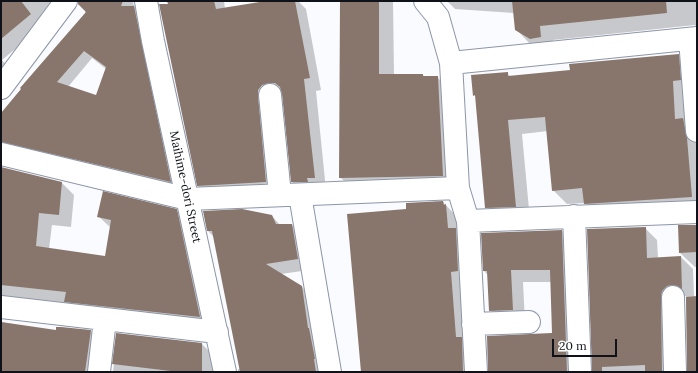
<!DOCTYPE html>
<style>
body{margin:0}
#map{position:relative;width:698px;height:373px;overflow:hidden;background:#f9fbff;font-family:Lora,serif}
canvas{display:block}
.frame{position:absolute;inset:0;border:2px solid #0f1218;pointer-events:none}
.scale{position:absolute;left:552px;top:339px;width:65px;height:18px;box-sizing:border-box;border:2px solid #0f1218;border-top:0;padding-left:5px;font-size:12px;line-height:14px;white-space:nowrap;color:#0f1218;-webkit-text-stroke:3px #fff;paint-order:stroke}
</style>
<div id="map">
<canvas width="698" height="373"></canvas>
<div class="frame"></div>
<div class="scale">20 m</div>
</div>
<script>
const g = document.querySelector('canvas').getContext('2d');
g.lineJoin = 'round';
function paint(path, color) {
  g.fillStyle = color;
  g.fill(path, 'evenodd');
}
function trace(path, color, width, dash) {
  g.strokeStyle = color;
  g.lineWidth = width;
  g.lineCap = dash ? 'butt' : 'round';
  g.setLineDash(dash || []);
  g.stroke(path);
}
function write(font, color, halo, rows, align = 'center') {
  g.font = font + ' Lora,serif';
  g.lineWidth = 3.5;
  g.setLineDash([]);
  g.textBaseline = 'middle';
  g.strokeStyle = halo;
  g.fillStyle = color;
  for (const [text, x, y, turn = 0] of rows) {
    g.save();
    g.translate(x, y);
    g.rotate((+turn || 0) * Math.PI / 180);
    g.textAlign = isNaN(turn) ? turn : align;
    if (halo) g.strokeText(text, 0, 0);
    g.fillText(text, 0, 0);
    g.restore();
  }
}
paint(new Path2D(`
 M1,1H58L42,27L2,60L15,75L1,87Z
 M99,1H134L133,4L137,7L178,190L1,151V116L85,14L86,3ZM92,58L106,69L97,97L68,87Z
 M168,1H224L225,9L272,1H298L306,9L321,90L316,91L326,190L304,194L292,182L284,94H282L274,97L278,194L210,198L198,186Z
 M341,1H393L394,75H423L425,77H437L453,93L458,191L356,193L340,177Z
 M447,1H697V28L695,25L553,40L555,50L545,52L530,44L516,29L514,13L455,9Z
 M678,55L692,69L697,133V214L599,218L585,203L567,204L553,190L548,131L522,134L530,220L500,222L486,207L477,97L474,95L507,73L511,77L571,71Z
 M1,179L61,182L74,195L71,227L52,225L49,249L106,257L111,228L98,216L176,210L189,223L212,330L78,314L67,303L1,296Z
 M443,202L458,218L475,372H362L407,210Z
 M272,216L280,225H292L303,236L309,270L281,274L301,286L313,298L325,372H238V369H241L214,237L208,231Z
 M697,226V267H695L680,253Z
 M645,228L657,240L658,258L681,257L693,269L694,297H697V372H688L686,296L679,298L674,372H593Z
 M562,231L574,243L579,372H488L553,334L551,282H523L525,322L502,323L490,310L488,275L484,271Z
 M1,322L57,332L91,331L102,342L99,372H1Z
 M117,334L202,344L213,355V372H113Z`), '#0003');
paint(new Path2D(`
 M1,1H21L31,14L1,39Z
 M78,1H123L121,6H134L171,182L1,142V113L21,89L20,88L86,12L78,4ZM84,51L106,67L96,95L57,82Z
 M167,1H214L216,9L266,1H295L310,78L304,79L315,178H307L308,182H291L282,94L280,87L275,83H269L262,85L258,90V96L266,182L197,186L159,4H168Z
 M340,1H379V74H423V76H438L443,176L339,178Z
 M512,1H666L667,13L540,26L541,37L530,39L515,30Z
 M679,54L681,80L673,81L675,119L683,118L687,138L692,197L584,204L582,188L552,191L545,117L508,120L516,207L485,208L475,95L473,96L471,75L508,72V76L570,70L569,64Z
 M1,167L62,182L59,215L39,213L36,246L105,256L111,220L97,217L103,191L177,209L200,317L64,302L66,292L1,285Z
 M443,201L444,205L446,204L448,228H456L458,271L451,272L456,337H462L463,372H361L347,214L406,209V203Z
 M242,209L272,215L276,224H292L298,259L266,264L302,286L308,328H309L315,359H314L316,372H240L212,231H207L203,211Z
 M678,225H697V252L679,253Z
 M646,227L647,258L681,256L682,289L673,285L667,286L662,291L661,297L662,372H645V365L602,367V372H592L587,229Z
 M562,230L567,372H488L487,336L552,333L550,270H511L513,310L489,311L487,271H483L481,233Z
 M697,296V372H687L686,297Z
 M1,322L56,330V327H61L91,330L85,372H1Z
 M116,333L202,343V372H179L112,364Z`), '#88766c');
const minor = new Path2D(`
 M146,1L153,41L225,372
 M425,1L438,17L451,63L458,188L468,221L476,372
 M690,39L697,131
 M451,63L697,38
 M1,88L66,1
 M270,95L280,195
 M1,154L188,199L458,188
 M300,195L330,372
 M574,216L580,372
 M468,221L697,212
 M673,297L675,372
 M1,307L217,332
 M473,324L529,322
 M99,372L105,319`);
trace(minor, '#8d96a7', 24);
trace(minor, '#fff', 22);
write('12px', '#0f1218', '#fff', [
 ["Maihime-dori Street",185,187,78]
]);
</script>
